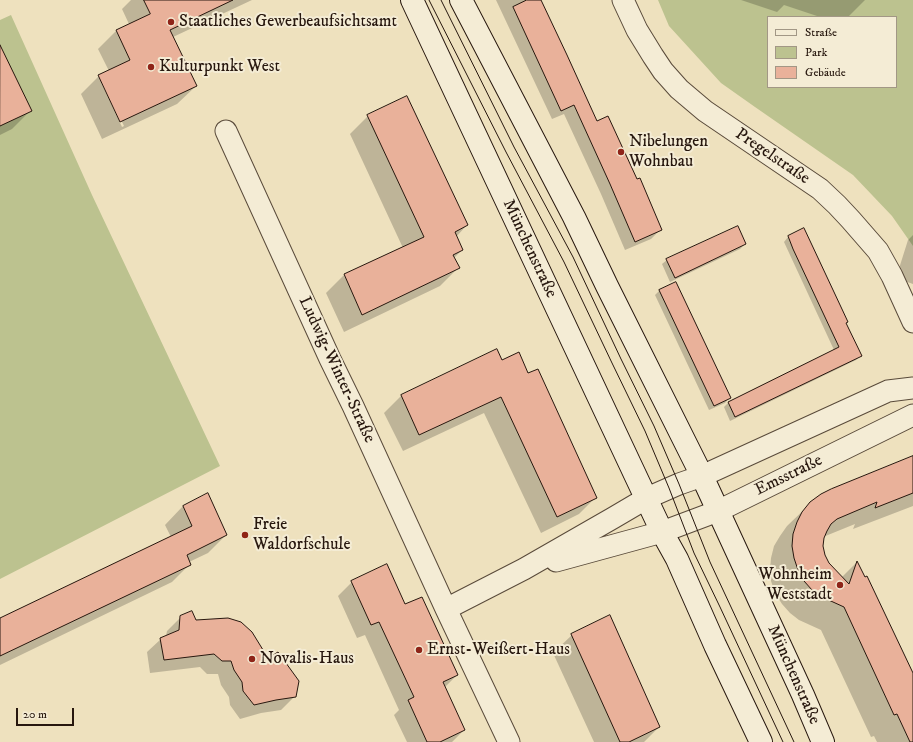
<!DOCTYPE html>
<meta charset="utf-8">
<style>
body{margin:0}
#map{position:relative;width:913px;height:742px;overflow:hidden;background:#eee1be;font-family:"IM FELL DW Pica",serif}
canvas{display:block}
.legend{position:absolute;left:767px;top:16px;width:130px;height:72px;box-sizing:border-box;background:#f4ecd5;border:1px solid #a29785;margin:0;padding:5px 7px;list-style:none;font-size:12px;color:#27170e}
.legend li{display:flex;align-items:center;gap:8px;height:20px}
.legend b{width:20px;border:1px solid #a29785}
.scale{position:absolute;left:16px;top:708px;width:58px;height:18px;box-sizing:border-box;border:2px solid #27170e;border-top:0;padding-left:5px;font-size:12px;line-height:14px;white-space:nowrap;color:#27170e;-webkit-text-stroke:3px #f4ecd5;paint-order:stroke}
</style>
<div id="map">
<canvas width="913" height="742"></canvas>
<ul class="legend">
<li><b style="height:5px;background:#f4ecd5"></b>Straße</li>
<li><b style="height:11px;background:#bcc28f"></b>Park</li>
<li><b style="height:11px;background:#e9b19a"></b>Gebäude</li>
</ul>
<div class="scale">20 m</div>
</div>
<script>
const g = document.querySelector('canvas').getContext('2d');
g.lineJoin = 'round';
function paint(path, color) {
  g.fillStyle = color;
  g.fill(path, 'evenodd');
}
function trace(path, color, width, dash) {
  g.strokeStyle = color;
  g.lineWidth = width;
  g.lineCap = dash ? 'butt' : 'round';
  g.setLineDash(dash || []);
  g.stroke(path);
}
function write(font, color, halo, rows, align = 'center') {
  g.font = font + ' "IM FELL DW Pica",serif';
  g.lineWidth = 4;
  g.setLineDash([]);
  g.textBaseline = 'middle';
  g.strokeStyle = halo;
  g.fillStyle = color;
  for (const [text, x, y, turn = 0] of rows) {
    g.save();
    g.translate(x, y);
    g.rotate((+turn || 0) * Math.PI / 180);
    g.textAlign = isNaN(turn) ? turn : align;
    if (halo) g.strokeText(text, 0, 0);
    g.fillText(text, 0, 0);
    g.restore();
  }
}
paint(new Path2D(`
 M658,0H913V246L892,216L853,175L755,107L721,83L669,26ZM768,17H896V87H768Z
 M11,15L92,195L220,466L0,579V20Z`), '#bcc28f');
paint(new Path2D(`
 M131,0H252L173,37L196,86L177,104L102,139L81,94L99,76L109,71L98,49L116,31L129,24L122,9ZM101,82H103L124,126L122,127Z
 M496,0H540L597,122L661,229L651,239L625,250L601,194L564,114L552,119Z
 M741,0H865L848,17H820L784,5L777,12Z
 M0,47L30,111L12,129L0,135Z
 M368,116L467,225L456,237L462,250L454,258L458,268L440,286L344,332L326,293L344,275L403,248L350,134Z
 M804,230L845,324L861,355L856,360L730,421L724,407L728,403L834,350L784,242L788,237Z
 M913,235V284L896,278L908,240Z
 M745,244L740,249L670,282L662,264L667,260Z
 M660,290L729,398L725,403L709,410L655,295Z
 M497,351L502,362L528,375L596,497L579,514L541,533L484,413L403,451L384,413L401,396Z
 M913,458V506L853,529L855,524L823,537L822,546L824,556L828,564L841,578L857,562L913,675V742H877L874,736L871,737L821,630L799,620L790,613L782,604L775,593L771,581L770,570L771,558L774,546L780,536L787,526L811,503Z
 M207,495L226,535L208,553L189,562L190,564L172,582L0,665V619L171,537L165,525L183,506Z
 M352,582L405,606L457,675L445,687L464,730L452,742H407L394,715L399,710L365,635L357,638L338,596Z
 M181,617L195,621L267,660L295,696L281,710L261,713L240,719L230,705L229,697L221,685L218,674H207L200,667L150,673L147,652L161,639L166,636L167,631Z
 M572,635L659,727L644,742H594L553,653Z`), '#0003');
const building = new Path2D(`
 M144,0H233L170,30L197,86L120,122L98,75L130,60L116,30L150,14Z
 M527,0H541L567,55L597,121L608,116L637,179L640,178L662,230L635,242L610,184L574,105L561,111L513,7Z
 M0,45L32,111L0,126Z
 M407,96L468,225L455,232L463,250L453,255L460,268L362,315L344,274L424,237L367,115Z
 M738,226L746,244L675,278L666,259Z
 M804,228L841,307L848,322L846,323L862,356L735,417L728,402L839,347L793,249L788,236Z
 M676,282L731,398L714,406L659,290Z
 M497,349L502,360L519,352L528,373L538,369L597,498L557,517L501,397L419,435L401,395Z
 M913,456V493L875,508L877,502L837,519L831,524L827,531L824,538L823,546L825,555L829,563L849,584L857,561L865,577L867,576L913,673V742H910L897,714L894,715L844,607L822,597L812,590L804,581L798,570L794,558L792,546L793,534L797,522L802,512L810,502L821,494L831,489Z
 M208,493L227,535L187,555L191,565L0,656V618L192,526L183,506Z
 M387,564L405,604L422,597L458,675L443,682L465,730L440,742H427L408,700L414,697L379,622L371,625L351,581Z
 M192,611L196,620L228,618L241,622L252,632L268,658L278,652L299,681L296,697L276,700L254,705L243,691L242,682L234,670L231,661H222L214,654L164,660L160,638L179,630L180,616Z
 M610,615L660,727L629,742H620L571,634Z`);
paint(building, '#e9b19a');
trace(building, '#27170e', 1);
const minor = new Path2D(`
 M623,0L637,30L653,56L663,71L679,89L705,111L820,189L837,205L851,220L878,251L892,276L913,322
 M226,131L330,359L353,406L446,609L509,742
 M556,561L662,532L718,511L913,415
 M446,609L524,569L613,518L647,498L679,484L702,476L888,391L913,388`);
const secondary = new Path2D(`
 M412,0L662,532L677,559L715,645L761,742
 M461,0L574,217L607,286L702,476L803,695L823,742`);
trace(minor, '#594a3a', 23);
trace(secondary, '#27170e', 24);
trace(minor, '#f4ecd5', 21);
trace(secondary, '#f4ecd5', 22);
trace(new Path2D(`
 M429,0L506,152L564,262L612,363L645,431L669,488L694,553L720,607L783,742
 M441,0L514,147L573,257L621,359L654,426L679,484L710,562L794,742`), '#27170e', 1);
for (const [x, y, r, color] of [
 [171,22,4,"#8f2418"],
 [151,67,4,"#8f2418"],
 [621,152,4,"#8f2418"],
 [245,535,4,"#8f2418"],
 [840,585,4,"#8f2418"],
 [419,650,4,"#8f2418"],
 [252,659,4,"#8f2418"]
]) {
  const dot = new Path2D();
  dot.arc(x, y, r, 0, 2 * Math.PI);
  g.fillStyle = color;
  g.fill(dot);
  trace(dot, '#f4ecd5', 1.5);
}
write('17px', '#27170e', '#f4ecd5', [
 ["Staatliches Gewerbeaufsichtsamt",179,22],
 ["Kulturpunkt West",159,67],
 ["Nibelungen",629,142],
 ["Wohnbau",629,162],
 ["Freie",253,525],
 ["Waldorfschule",253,545],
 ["Wohnheim",832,575,"right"],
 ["Weststadt",832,595,"right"],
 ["Ernst-Weißert-Haus",427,650],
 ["Novalis-Haus",260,659]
], 'left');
write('17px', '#27170e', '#f4ecd5', [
 ["Pregelstraße",772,157,34],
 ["Münchenstraße",529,249,65],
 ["Ludwig-Winter-Straße",336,370,65],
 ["Emsstraße",789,476,-26],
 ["Münchenstraße",793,675,66]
]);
</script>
